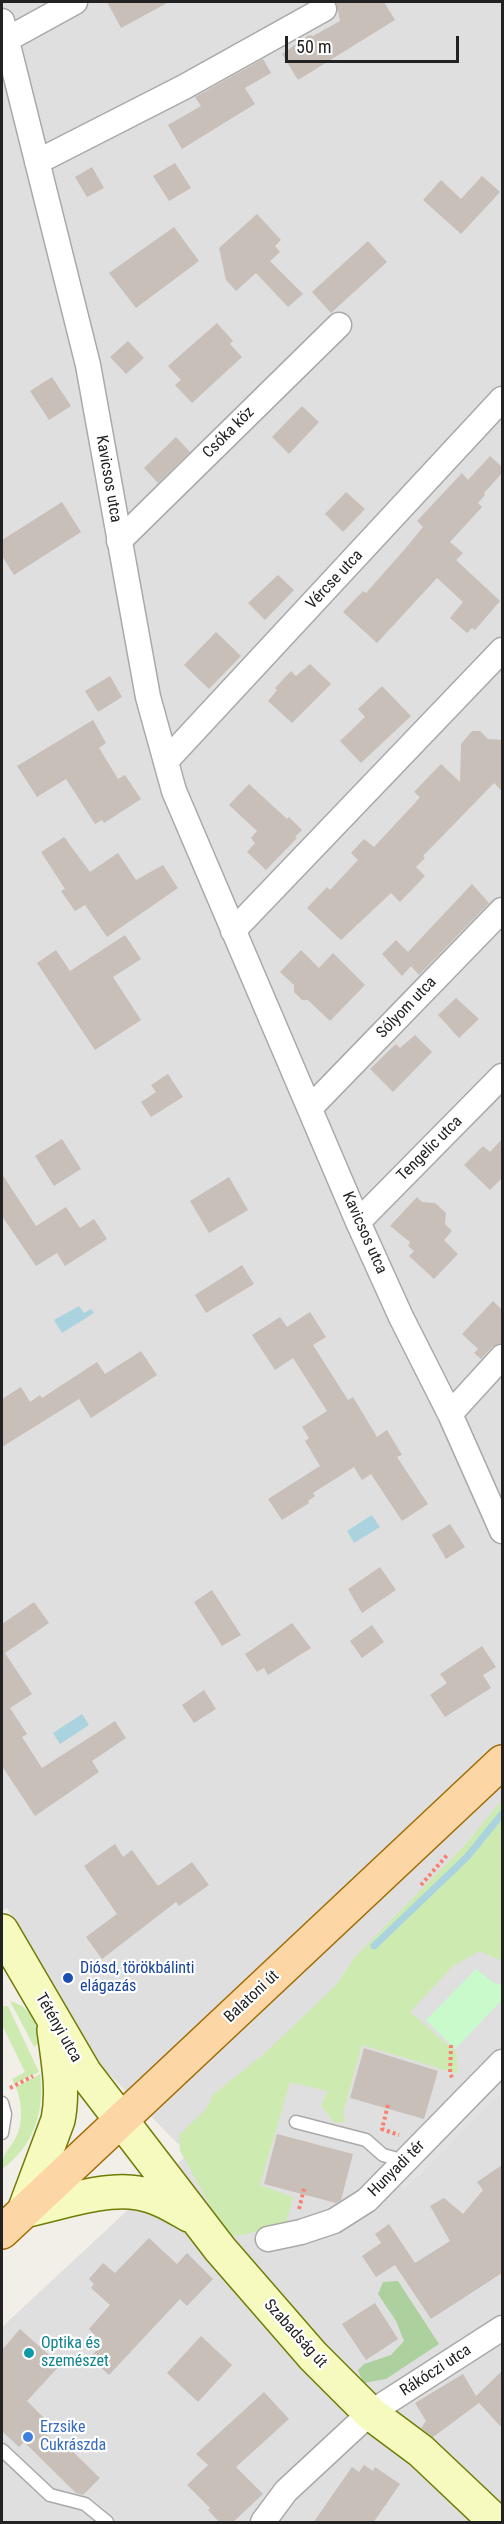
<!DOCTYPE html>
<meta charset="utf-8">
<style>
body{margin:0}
#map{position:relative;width:504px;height:2524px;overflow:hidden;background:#f2efe9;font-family:"Roboto Condensed",sans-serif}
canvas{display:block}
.frame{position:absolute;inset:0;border:3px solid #222;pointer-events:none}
.scale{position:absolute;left:285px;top:36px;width:174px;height:27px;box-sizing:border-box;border:3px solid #222;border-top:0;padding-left:8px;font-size:18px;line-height:21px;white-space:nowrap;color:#222;-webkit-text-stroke:4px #fff;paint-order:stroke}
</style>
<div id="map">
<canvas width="504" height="2524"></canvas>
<div class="frame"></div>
<div class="scale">50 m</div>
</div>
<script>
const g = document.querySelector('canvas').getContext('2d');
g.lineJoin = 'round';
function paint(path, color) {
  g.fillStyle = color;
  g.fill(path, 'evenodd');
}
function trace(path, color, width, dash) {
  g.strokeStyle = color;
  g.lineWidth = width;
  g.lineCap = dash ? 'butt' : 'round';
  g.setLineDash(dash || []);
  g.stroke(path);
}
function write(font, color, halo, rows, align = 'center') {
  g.font = font + ' "Roboto Condensed",sans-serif';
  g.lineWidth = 4.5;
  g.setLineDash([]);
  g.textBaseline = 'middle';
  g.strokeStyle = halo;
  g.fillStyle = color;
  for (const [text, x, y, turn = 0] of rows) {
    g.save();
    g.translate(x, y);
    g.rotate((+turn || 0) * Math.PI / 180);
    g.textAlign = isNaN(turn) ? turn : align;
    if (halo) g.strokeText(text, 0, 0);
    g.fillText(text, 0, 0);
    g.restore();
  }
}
paint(new Path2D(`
 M2,2H502V2522H2V2327L188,2154L103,2068L7,1908L2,1911Z`), '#e0dfdf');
paint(new Path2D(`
 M502,1800V1961L479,1951L452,1967L410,2012L456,2052L458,2074L362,2045L343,2113L345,2122L335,2123L321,2106L327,2091L290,2082L260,2185L293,2197L286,2224L243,2235L227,2236L180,2151L179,2135L207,2108L213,2095L265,2053L336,1985L355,1957L466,1844Z
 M10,2001C30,2006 36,2023 41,2041L34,2047Z
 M2,2006H8L39,2072L14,2084L12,2079L25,2072L2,2025Z
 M40,2074C45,2112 33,2147 2,2169C1,2155 8,2151 15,2139C24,2123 22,2104 16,2087Z`), '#cdebb0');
paint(new Path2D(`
 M398,2281L439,2344L386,2379L363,2383L358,2370L364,2364L391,2355L404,2341L396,2321L378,2294L383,2282Z`), '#add19e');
paint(new Path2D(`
 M476,1969L494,1983L502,1984V2000L455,2049L426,2020Z`), '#c8facc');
paint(new Path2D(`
 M502,2062V2093L405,2190L390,2176Z`), '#e2e2e2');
paint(new Path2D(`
 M79,1306L84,1313L91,1309L94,1313L62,1333L54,1320Z
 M372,1515L380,1527L354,1543L347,1531Z
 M82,1714L89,1725L60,1744L53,1733Z`), '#aad3df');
trace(new Path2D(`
 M374,1946L467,1857L502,1814`), '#aad3df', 7);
paint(new Path2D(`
 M107,2H169L121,28Z
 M336,2H384L395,20L298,80L282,54L309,35L313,36L340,21Z
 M263,59L271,73L245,88L255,104L182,149L168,125L201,106L195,97Z
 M175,163L191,188L169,201L153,176Z
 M92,167L104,188L87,197L75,177Z
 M482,176L500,192L461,234L423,200L441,180L461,199Z
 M257,214L281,240L275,246L280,252L270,261L303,294L288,307L256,273L236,291L226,280L219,248Z
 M174,227L199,261L136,308L109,273Z
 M368,241L387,262L331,313L312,292Z
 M217,323L233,341L230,344L242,357L192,403L175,385L181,380L168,366Z
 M128,341L144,358L126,374L110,357Z
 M52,377L71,406L49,420L30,391Z
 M302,406L319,422L289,454L272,437Z
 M176,437L190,452L158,483L144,468Z
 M490,456L502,467V473L484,493L485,495L478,503L482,507L450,542L463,553L456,560L500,601L475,630L472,628L467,633L450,618L463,602L437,578L377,643L343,612L363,591L366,593L405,549L423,527L417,521L462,473L468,480Z
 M346,492L365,509L343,532L325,514Z
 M62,502L81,532L14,575L2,556V540Z
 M278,575L294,590L265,620L248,603Z
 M216,632L241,656L209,689L184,665Z
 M310,664L331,684L292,723L268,701L277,690L275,688L291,671L296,676Z
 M110,676L122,697L98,712L85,691Z
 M382,686L411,716L361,763L340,741L365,717L358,709Z
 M93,720L106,743L99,748L118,779L125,775L141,799L104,823L102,820L95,824L66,779L37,797L17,766Z
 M472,731H480L488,739L502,740V791L494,783L423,856L425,858L416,867L425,876L400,902L391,893L341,940L307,908L327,887L330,890L358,860L351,853L364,839L374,847L415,803L420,797L414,792L441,764L460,782L461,744Z
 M249,784L287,819L289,817L302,830L295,837L297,838L266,870L247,852L255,843L251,838L257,831L229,805Z
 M64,837L90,872L118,853L136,880L163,865L178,888L107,937L85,905L75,911L61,891L65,889L41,852Z
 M472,884L489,903L419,975L411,966L402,976L382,954L396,940L408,952Z
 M125,935L141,959L113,977L141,1020L95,1050L37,963L56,950L70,971Z
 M301,950L319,968L333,953L365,985L330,1021L308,1000H302L294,992V985L280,972Z
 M456,998L479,1019L459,1038L438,1015Z
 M415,1035L432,1052L393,1092L370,1069L396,1044L400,1048Z
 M168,1074L183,1097L151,1117L141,1102L156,1092L151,1085Z
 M62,1139L81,1169L54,1186L35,1156Z
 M502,1139V1178L490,1190L464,1165L483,1146L490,1152Z
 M2,1174L36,1226L66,1207L80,1228L94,1219L107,1239L65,1266L57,1253L36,1266L2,1216Z
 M229,1177L248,1210L209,1233L190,1201Z
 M417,1197L422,1202L435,1203L446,1213L445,1224L452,1231L444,1240L458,1254L434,1279L409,1256L414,1251L408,1246L410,1242L390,1226Z
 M242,1265L254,1284L206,1313L195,1295Z
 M493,1301L502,1310V1343L492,1347L481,1359L474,1353L478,1349L462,1334Z
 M310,1312L326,1337L313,1345L348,1400L353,1397L377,1437L387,1430L402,1455L397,1457L428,1504L402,1521L371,1474L362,1480L354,1467L313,1493L315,1496L308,1501L309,1503L282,1520L268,1499L320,1466L305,1441L309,1438L302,1427L327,1411L293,1358L275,1370L252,1335L280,1317L287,1327Z
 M141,1351L157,1375L91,1418L79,1399L2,1447V1399L21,1387L30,1402L40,1395L42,1398L97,1362L105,1374Z
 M450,1524L465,1547L446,1559L432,1535Z
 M380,1567L396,1590L362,1613L348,1589Z
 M212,1590L241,1635L222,1646L194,1602Z
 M34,1602L49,1623L5,1653L32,1694L10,1708L27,1734L22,1737L42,1768L115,1721L126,1738L92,1761L99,1772L35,1816L2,1766V1624Z
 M292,1623L311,1648L268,1675L264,1668L257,1672L245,1654Z
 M372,1625L384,1642L362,1658L350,1641Z
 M482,1646L496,1667L483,1675L491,1688L445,1717L430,1695L447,1683L440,1674Z
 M204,1690L216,1709L194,1723L182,1705Z
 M115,1844L123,1857L132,1850L158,1886L192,1862L209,1885L179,1906L176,1902L102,1959L86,1937L117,1914L84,1866Z
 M364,2048L438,2071L424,2119L350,2098Z
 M277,2134L353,2154L341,2200L336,2203L264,2184Z
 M502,2165V2273L431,2319L395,2265L376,2277L362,2256L381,2243L375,2234L389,2224L415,2263L450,2241L430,2206L444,2198L463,2214L483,2190L477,2182Z
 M149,2238L177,2264L187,2253L213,2279L187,2306L180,2299L109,2375L90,2357L103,2344L89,2329L110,2305L91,2288L94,2284L89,2279L103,2263L115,2273Z
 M375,2303L398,2339L366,2360L342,2324Z
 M20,2329L60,2365L27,2401L45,2419L38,2426L65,2452L69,2448L100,2478L83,2495L76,2493L24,2442L19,2447L2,2431V2350Z
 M201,2336L232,2365L198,2402L167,2373Z
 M502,2371V2428L479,2403L433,2437L421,2428L426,2421L415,2403L463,2374L476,2396Z
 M264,2392L289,2419L236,2467L263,2494L232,2523H220L208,2510L210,2508L187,2485L208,2465L196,2454Z
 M364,2465L373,2471L375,2467L400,2484L373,2523H313L352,2467L359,2472Z`), '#c7bfb8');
const lane = new Path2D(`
 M2,2103L5,2114L2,2133
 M296,2122L366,2140L383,2155L405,2161
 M2,2450L50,2495L85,2504L107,2522`);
const street = new Path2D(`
 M2,21L88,365L148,697L174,791L358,1222L401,1317L450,1414L502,1531
 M6,40L75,2
 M37,162L184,87L324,9
 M119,541L339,325
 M166,761L502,399
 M233,931L502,650
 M311,1107L502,910
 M358,1222L502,1076
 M450,1414L502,1357
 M268,2239L301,2232L334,2221L367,2200L502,2062
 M263,2522L286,2491L370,2413L502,2328`);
const secondary = new Path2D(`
 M2,1931L85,2073L220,2249L313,2356L370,2413L421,2451L496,2522
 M24,2211L58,2120C64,2090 58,2060 54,2030
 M24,2211C57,2204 105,2187 138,2193C157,2196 173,2206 189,2215`);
const primary = new Path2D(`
 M2,2232L502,1762`);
trace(lane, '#a9a9a9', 15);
trace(street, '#a9a9a9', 27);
trace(secondary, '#707d05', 36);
trace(primary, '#a06b00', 36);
trace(new Path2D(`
 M421,1885L448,1854
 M451,2045L450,2073L453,2080
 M10,2088L33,2076
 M388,2105L382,2129L399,2135
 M299,2209L304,2189`), '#fa8072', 4, [3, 3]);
trace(lane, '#fff', 12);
trace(street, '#fff', 24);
trace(secondary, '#f7fabf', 33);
trace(primary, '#fcd6a4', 33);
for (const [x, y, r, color] of [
 [68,1978,6,"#1a4fb4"],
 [29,2353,6,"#0f9aa8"],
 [28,2437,6,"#3f7fe0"]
]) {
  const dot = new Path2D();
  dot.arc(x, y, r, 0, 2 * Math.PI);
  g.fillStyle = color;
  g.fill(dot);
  trace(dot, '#fff', 2);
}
write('16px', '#222', '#fff', [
 ["Csóka köz",229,433,-45],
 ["Kavicsos utca",108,479,80],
 ["Vércse utca",335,580,-47],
 ["Sólyom utca",407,1008,-46],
 ["Tengelic utca",430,1149,-45],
 ["Kavicsos utca",364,1233,66],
 ["Balatoni út",252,1997,-43],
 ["Tétényi utca",58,2028,60],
 ["Hunyadi tér",397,2169,-45],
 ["Szabadság út",295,2334,48],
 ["Rákóczi utca",436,2371,-33]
]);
write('16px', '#164399', '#fff', [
 ["Diósd, törökbálinti",80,1969],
 ["elágazás",80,1987]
], 'left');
write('16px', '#0d838f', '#fff', [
 ["Optika és",41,2344],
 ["szemészet",41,2362]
], 'left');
write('16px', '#366cbe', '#fff', [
 ["Erzsike",40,2428],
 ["Cukrászda",40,2446]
], 'left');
</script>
